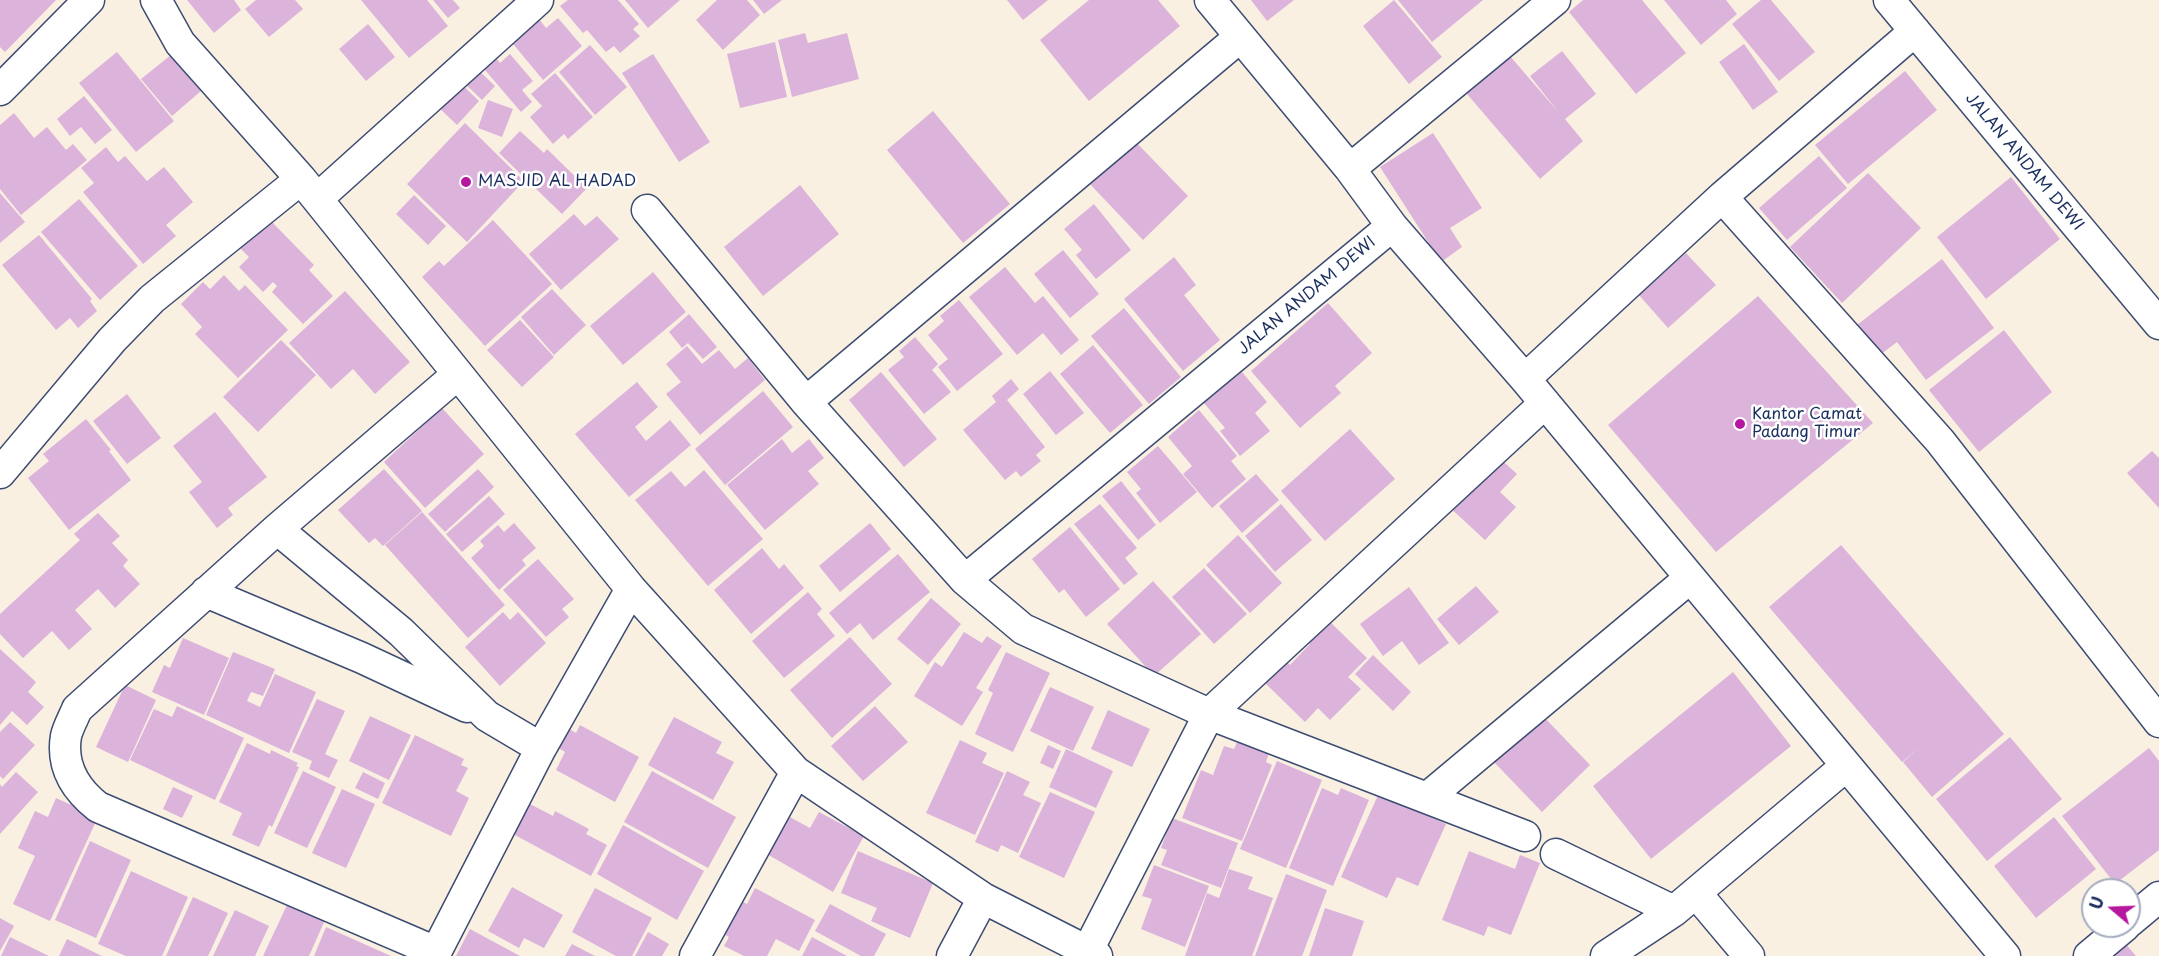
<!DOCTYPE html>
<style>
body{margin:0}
#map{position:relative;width:2159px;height:956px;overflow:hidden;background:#f9f0e2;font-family:"Playpen Sans",sans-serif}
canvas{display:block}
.north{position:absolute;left:2081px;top:878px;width:60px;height:60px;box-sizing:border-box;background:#fff;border:2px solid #a4acbf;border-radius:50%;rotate:289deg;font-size:16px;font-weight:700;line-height:24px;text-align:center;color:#1b2f5e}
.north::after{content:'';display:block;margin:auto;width:21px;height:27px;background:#b5179e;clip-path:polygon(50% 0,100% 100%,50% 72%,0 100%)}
</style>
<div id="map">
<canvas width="2159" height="956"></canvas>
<div class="north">U</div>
</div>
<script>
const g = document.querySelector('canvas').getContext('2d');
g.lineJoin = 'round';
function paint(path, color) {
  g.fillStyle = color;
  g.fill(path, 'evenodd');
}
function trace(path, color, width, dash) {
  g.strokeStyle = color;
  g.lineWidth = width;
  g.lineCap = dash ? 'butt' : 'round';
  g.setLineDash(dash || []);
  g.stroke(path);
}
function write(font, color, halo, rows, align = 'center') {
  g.font = font + ' "Playpen Sans",sans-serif';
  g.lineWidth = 5;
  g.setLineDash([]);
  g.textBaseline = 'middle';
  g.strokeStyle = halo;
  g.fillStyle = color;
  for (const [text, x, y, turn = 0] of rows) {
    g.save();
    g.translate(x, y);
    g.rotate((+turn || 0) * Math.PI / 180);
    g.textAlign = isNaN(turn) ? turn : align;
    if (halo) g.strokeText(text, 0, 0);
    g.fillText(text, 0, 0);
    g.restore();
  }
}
paint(new Path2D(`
 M0,0H56L5,52L0,47Z
 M187,0H234L241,10L214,33Z
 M256,0H295L303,9L269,37L245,9Z
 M361,0H427L448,26L409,58Z
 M433,0H453L460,8L448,18Z
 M568,0H618L639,24L633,29L640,36L620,53L614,46L606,52L587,30L583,33L560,6Z
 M625,0H680L648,28Z
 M717,0H747L760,15L723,50L696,20Z
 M753,0H782L764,14Z
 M1007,0H1048L1023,20Z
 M1089,0H1158L1180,26L1089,101L1040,40Z
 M1251,0H1294L1267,21Z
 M1394,0L1442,57L1409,84L1363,26Z
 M1398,0H1483L1432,42Z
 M1583,0H1642L1686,53L1636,94L1569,12Z
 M1664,0H1726L1737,14L1701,45Z
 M1761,0H1771L1815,52L1779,81L1732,24Z
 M536,15L546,28L558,18L582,46L543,80L509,39Z
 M368,24L395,57L366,81L339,49Z
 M805,33L808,43L847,33L859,79L792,97L778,40Z
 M775,42L787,97L740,108L727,54Z
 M1744,44L1778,92L1753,110L1719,62Z
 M590,45L627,87L595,115L559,72Z
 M1562,51L1596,94L1565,119L1583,141L1540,179L1467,94L1510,56L1559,113L1530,76Z
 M117,52L174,121L136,152L79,83Z
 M491,52L500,63L510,54L533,81L522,90L532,102L521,112L479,63Z
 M653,54L710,142L679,162L622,73Z
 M171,55L201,91L172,116L141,79Z
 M473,65L495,86L482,100L460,79Z
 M1905,71L1937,110L1848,184L1815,145Z
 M555,73L593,117L568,139L564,134L553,144L530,117L542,106L531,94Z
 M456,79L479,101L457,125L434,103Z
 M84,96L112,130L95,144L81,127L70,136L57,119Z
 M488,100L513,109L502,137L478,128Z
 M933,111L1010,204L963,243L887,150Z
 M14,113L34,138L47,127L66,150L73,144L87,160L21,215L0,189V125Z
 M465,123L524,181L467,242L407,184Z
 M520,131L544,153L547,149L587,188L562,214L499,153Z
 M1433,133L1482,208L1450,228L1462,247L1441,262L1380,167Z
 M1132,138L1188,196L1143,240L1088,182Z
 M106,147L118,162L125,156L147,181L164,167L193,202L166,225L176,236L143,264L83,192L94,183L81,168Z
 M1819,156L1847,188L1787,240L1759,208Z
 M1868,173L1921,228L1842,303L1790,247Z
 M2011,177L2060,239L1986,299L1937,237Z
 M800,185L839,234L763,296L724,247Z
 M0,193L25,222L0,243Z
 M414,195L446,226L428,245L396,214Z
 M79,199L138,266L100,300L41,232Z
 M1094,204L1131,250L1096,279L1076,255L1082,250L1064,229Z
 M574,214L585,226L597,216L619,239L561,290L529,254Z
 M269,219L314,265L309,270L333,296L303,324L272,292L277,286L273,282L263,292L239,267L249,257L239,247Z
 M493,220L552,284L485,346L422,277L439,261L444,266Z
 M39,235L92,299L90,301L97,311L78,328L70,318L56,330L2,265Z
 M1063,250L1099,294L1070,318L1034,274Z
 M1686,253L1716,285L1668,328L1639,295Z
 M1174,257L1196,285L1184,295L1220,340L1183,371L1124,299Z
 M1942,259L1994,328L1926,380L1897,342L1880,355L1857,325Z
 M1005,267L1035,303L1043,296L1079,340L1061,355L1043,333L1017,355L969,297Z
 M653,272L686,312L623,365L590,326Z
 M224,275L239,291L245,285L288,330L238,378L195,334L202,327L181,304L203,282L210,289Z
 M552,289L586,325L554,355L521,317Z
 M345,291L410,362L375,394L353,369L331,389L289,343Z
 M1758,296L1873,423L1716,552L1608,425Z
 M959,300L1003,354L957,391L938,367L948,359L928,335L944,321L940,316Z
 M1328,303L1372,353L1335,386L1341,393L1300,428L1251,371Z
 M1124,308L1181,377L1149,404L1091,336Z
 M689,314L717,347L703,359L688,343L682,348L669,332Z
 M520,320L554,357L522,387L487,350Z
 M2004,330L2052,392L1979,452L1929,390Z
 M915,337L938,364L932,370L951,392L924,414L888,370L904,357L899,351Z
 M281,340L316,375L258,432L223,397Z
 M1093,345L1143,405L1110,433L1060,374Z
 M687,346L702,364L719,350L735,369L748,358L765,380L700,435L666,394L681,382L666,364Z
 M1050,371L1084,413L1056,435L1023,394Z
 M881,372L937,439L904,467L849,400Z
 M1242,372L1267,402L1255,413L1270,431L1240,456L1220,431L1225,428L1204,403Z
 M1011,379L1019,389L1007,400L1045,447L1036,455L1041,461L1021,477L1016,471L1005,480L963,430L996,402L992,396Z
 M637,382L658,407L635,427L646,441L670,420L691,445L629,497L575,434Z
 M763,391L793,427L725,485L695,449Z
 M127,394L161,438L127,464L93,421Z
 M442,408L484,454L425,508L384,462Z
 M1199,410L1237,456L1231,461L1246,479L1212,508L1183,474L1192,466L1168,437Z
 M215,412L267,477L228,508L233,515L217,528L189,492L202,482L173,446Z
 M86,419L111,450L109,451L131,480L69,530L28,478L49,461L43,454Z
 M1350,429L1395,479L1325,541L1281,491Z
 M782,439L792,453L809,439L824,458L808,471L819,484L765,530L727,485Z
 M1158,446L1197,492L1160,523L1136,493L1141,489L1127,472Z
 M2152,451L2159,458V508L2127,473Z
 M1495,454L1517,474L1500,492L1516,507L1485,540L1447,505Z
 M384,469L422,511L383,546L375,538L369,543L338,510Z
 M478,469L494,487L445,532L428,514Z
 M704,470L763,539L708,586L635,500L671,471L685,487Z
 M1256,474L1279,500L1242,533L1219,506Z
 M1121,481L1156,525L1138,540L1102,496Z
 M489,496L505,514L462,552L446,534Z
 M1100,504L1137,548L1125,558L1138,574L1124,585L1074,524Z
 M1281,504L1312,540L1275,572L1245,536Z
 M422,512L505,605L468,638L385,545Z
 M98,513L120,536L112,543L128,560L123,566L140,584L115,608L98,589L75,610L92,629L69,650L52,631L23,658L0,634V614L80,540L74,534Z
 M514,523L536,548L522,560L526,565L499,590L471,558L484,546L480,541L498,525L504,532Z
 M870,523L891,549L840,592L819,566Z
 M1070,527L1120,589L1086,617L1064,589L1059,593L1032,559Z
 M1238,535L1282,583L1250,613L1206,565Z
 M1841,545L2004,734L1932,797L1903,762L1920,747L1902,762L1769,607Z
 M762,548L779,569L784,564L804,588L751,634L714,590Z
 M898,554L930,592L873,640L860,623L847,634L829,613Z
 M538,559L574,599L562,609L569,617L546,637L503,590Z
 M1204,568L1247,614L1214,644L1172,597Z
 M1153,581L1201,634L1154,676L1107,624Z
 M1476,586L1499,612L1459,645L1437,619Z
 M1409,587L1449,643L1419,665L1402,641L1383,656L1360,624Z
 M808,592L822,609L817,614L835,636L784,678L752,641Z
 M931,598L961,624L928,665L897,639Z
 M503,612L510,620L518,612L546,643L500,686L465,647Z
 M1325,617L1367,658L1348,677L1361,689L1330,720L1318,708L1305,722L1263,681L1284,659L1290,665L1310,644L1304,639Z
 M964,632L982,643L987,636L1002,646L976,688L983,692L962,726L914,696L935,662L942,667Z
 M850,637L892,684L832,738L790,690Z
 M183,638L229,658L204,715L152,692L164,665L170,668Z
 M0,649L36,682L28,692L44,707L27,725L12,711L0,725Z
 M233,652L275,669L263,696L251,692L247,701L260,707L275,674L316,692L289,753L206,715Z
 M1006,652L1050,673L1013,752L975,734L993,693L988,690Z
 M1373,655L1411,692L1393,711L1355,674Z
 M1733,672L1791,746L1651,859L1593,786Z
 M125,685L156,700L128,762L96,747Z
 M1050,687L1094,707L1073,751L1030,731Z
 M317,699L345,711L325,754L338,760L329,778L309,769L312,761L292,752Z
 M177,706L244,738L215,800L130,760L154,709L172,717Z
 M875,706L908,742L863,781L831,746Z
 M1108,710L1150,729L1132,767L1091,749Z
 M1542,715L1590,765L1542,812L1494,762Z
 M370,716L411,735L389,780L349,761Z
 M674,717L722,742L716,753L734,762L713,800L648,765Z
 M10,722L35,745L3,779L0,776V732Z
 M580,725L639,757L615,802L556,770L565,752L555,746L566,727L576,733Z
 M415,735L464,759L461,765L468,768L456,791L469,798L451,836L382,803Z
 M2010,737L2062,799L1987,861L1936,799Z
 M960,740L987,753L982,763L1004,773L975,835L926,813Z
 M1238,740L1269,753L1266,762L1272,765L1242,841L1182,818L1201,770L1213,775L1224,746L1234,749Z
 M247,743L270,754L271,750L298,763L296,766L299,767L272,827L269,825L259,847L232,835L242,813L219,802Z
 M1048,745L1061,751L1053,769L1040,763Z
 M2149,748L2159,761V850L2115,884L2062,816Z
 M1066,749L1113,771L1096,808L1049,787Z
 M1277,761L1322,780L1286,868L1240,849Z
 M303,771L336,787L307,848L274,833Z
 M652,771L736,817L708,868L624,822Z
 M1007,771L1030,782L1023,795L1041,803L1018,853L1001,845L998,852L975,842Z
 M16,772L38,792L0,834V784L2,787Z
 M363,772L385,783L378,799L355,788Z
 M173,787L193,796L182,818L163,809Z
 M1322,788L1338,795L1341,788L1369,800L1333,886L1289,868Z
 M342,789L375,804L346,868L312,853Z
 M1050,792L1095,812L1064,878L1019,857Z
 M1379,793L1446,824L1418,886L1397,877L1387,898L1341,877Z
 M56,798L98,817L50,921L13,904L35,856L18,848L35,811L48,817Z
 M530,804L553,816L555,811L589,829L586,834L607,845L591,876L513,834Z
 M819,812L864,836L833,892L765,853L786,815L810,828Z
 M2054,817L2096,869L2036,918L1994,866Z
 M1172,818L1238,843L1221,888L1161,865L1167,850L1161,848Z
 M623,825L704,871L677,920L597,874Z
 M90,841L131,860L96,938L55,920Z
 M858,851L933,883L910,938L871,921L877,908L841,893Z
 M1469,851L1515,869L1520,855L1540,863L1511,935L1488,926L1484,936L1442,920Z
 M1154,865L1209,886L1185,947L1141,929L1152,899L1142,896Z
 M1229,869L1253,877L1248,889L1273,898L1252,956H1185L1207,893L1219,898Z
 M131,871L188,897L162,956H126L98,944Z
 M1286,874L1327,890L1302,956H1255Z
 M512,887L563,915L544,948L524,938L519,948L488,931Z
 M595,888L652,918L632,956H616L572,932Z
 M755,888L815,920L799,951L776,939L767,956H744L724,946L729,937L720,932L737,899L747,904Z
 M193,897L228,913L208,956H166Z
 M288,903L325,920L309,956H263Z
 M830,904L886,934L874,956H861L815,931Z
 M1325,908L1364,921L1352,956H1309Z
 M235,910L269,926L255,956H213Z
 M0,918L14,926L0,951Z
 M326,927L391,956H314Z
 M470,929L520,956H456Z
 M648,932L669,944L662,956H635Z
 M10,937L49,956H1Z
 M812,937L847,956H802Z
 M67,939L102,956H59Z
 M2125,943L2136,956H2111Z
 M572,944L595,956H565Z`), '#dcb3da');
const street = new Path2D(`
 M156,0L180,43L301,179L631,589L796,772L983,898L1097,956
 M1210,0L1350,169
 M1889,0L2159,324
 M0,90L89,0
 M1722,197L1940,441L2159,722
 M317,199L538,0
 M647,210L806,402L965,580L1023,629L1209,714L1525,836
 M1392,226L1525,379L2005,956
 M1525,379L1722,197L1915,31
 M806,402L1240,37
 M0,473L112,340L152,299L301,179
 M277,529L458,374
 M965,580L1392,226L1350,169L1555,0
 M206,592L362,658L467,707
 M1428,797L1690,578
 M1556,854L1674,911
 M1696,893L1749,956
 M2129,922L2159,897
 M1088,950L1209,714L1545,403
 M436,952L98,807C75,789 61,766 66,736C68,727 74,717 77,709L277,529L401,632L487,716L541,748
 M434,956L541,748L631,589
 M695,956L796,772
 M952,956L983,898
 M1606,956L1674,911L1846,766
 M2089,956L2125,926`);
trace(street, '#3c4c72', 33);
trace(street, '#fff', 30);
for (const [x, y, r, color] of [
 [466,182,6,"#b5179e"],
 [1740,424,6,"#b5179e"]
]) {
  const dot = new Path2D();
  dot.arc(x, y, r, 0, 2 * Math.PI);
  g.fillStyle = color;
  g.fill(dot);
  trace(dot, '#fff', 2);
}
write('16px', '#1b2f5e', '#fff', [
 ["JALAN ANDAM DEWI",2024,162,50],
 ["JALAN ANDAM DEWI",1307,296,-40]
]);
write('16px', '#1b2f5e', '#fff', [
 ["MASJID AL HADAD",478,182],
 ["Kantor Camat",1752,415],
 ["Padang Timur",1752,433]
], 'left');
</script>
